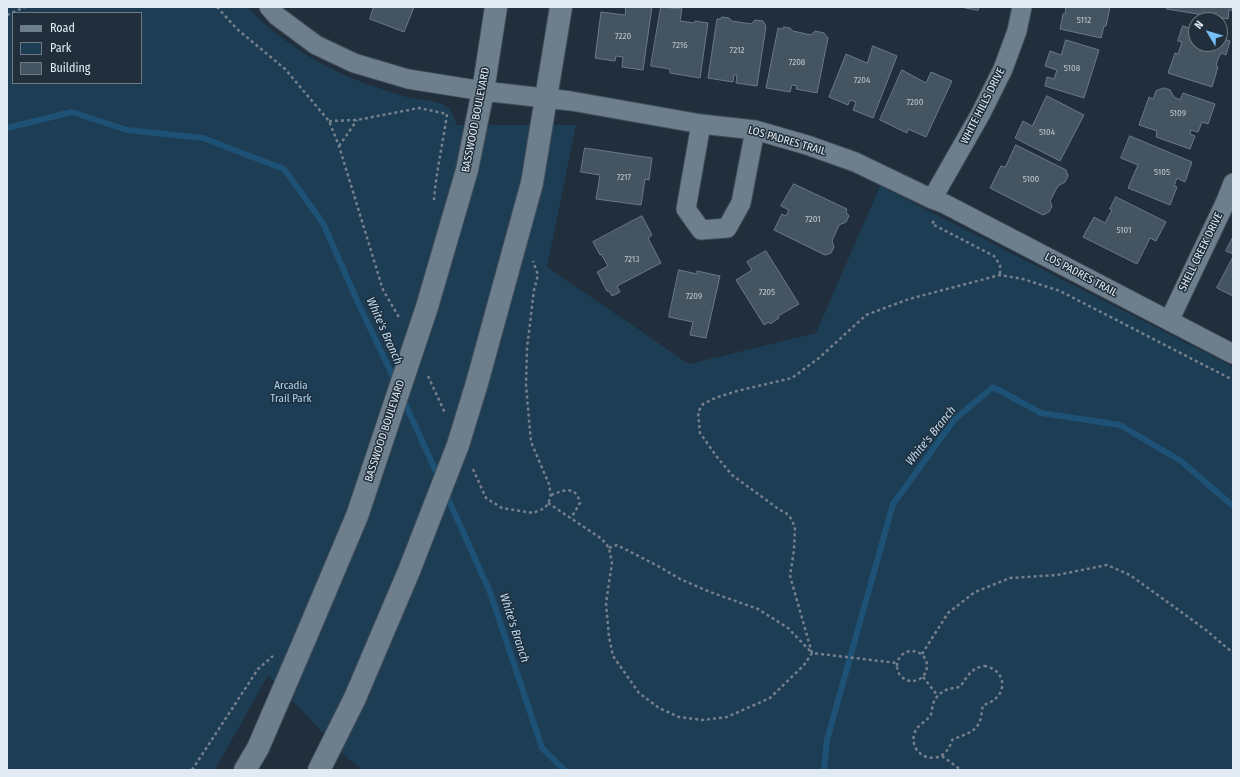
<!DOCTYPE html>
<style>
body{margin:0}
#map{position:relative;width:1240px;height:777px;overflow:hidden;background:#202f3b;font-family:"Fira Sans Condensed",sans-serif}
canvas{display:block}
.frame{position:absolute;inset:0;border:8px solid #e2ebf3;pointer-events:none}
.legend{position:absolute;left:12px;top:12px;width:130px;height:72px;box-sizing:border-box;background:#202f3b;border:1px solid #6e7a85;margin:0;padding:5px 7px;list-style:none;font-size:12px;color:#e2ebf3}
.legend li{display:flex;align-items:center;gap:8px;height:20px}
.legend b{width:20px;border:1px solid #6e7a85}
.north{position:absolute;left:1188px;top:12px;width:40px;height:40px;box-sizing:border-box;background:#202f3b;border:1px solid #6e7a85;border-radius:50%;rotate:308deg;font-size:11px;font-weight:700;line-height:16px;text-align:center;color:#e2ebf3}
.north::after{content:'';display:block;margin:auto;width:14px;height:18px;background:#78bff7;clip-path:polygon(50% 0,100% 100%,50% 72%,0 100%)}
</style>
<div id="map">
<canvas width="1240" height="777"></canvas>
<div class="frame"></div>
<ul class="legend">
<li><b style="height:5px;background:#6d7e8c"></b>Road</li>
<li><b style="height:11px;background:#1d3d55"></b>Park</li>
<li><b style="height:11px;background:#445461"></b>Building</li>
</ul>
<div class="north">N</div>
</div>
<script>
const g = document.querySelector('canvas').getContext('2d');
g.lineJoin = 'round';
function paint(path, color) {
  g.fillStyle = color;
  g.fill(path, 'evenodd');
}
function trace(path, color, width, dash) {
  g.strokeStyle = color;
  g.lineWidth = width;
  g.lineCap = dash ? 'butt' : 'round';
  g.setLineDash(dash || []);
  g.stroke(path);
}
function write(font, color, halo, rows, align = 'center') {
  g.font = font + ' "Fira Sans Condensed",sans-serif';
  g.lineWidth = 3;
  g.setLineDash([]);
  g.textBaseline = 'middle';
  g.strokeStyle = halo;
  g.fillStyle = color;
  for (const [text, x, y, turn = 0] of rows) {
    g.save();
    g.translate(x, y);
    g.rotate((+turn || 0) * Math.PI / 180);
    g.textAlign = isNaN(turn) ? turn : align;
    if (halo) g.strokeText(text, 0, 0);
    g.fillText(text, 0, 0);
    g.restore();
  }
}
paint(new Path2D(`
 M7,7H247C284,45 332,74 382,89C392,92 401,96 411,98C422,100 434,100 444,105C452,110 455,117 456,125H576L547,267L689,364L816,333L880,186L1233,367V770H363L347,758L268,675L215,770H7ZM13,13H141V83H13Z`), '#1d3d55');
trace(new Path2D(`
 M7,128L72,112L127,130L203,138L284,169L323,223L360,307L395,381
 M403,399L439,478
 M446,494L490,592L542,748L564,770
 M824,770L827,740L893,504L955,419L993,387L1041,413L1120,425L1181,461L1233,506`), '#1e5176', 6);
const building = new Path2D(`
 M374,7H414L404,32L370,19Z
 M626,7H652L643,70L622,67L623,57L616,56L615,61L595,58L601,12L625,15Z
 M661,7L682,9L680,21L694,23L695,21L708,23L700,78L670,73V69L651,66Z
 M961,7H979L978,10Z
 M1066,7H1110L1106,26H1104L1101,38L1060,29L1063,14H1065Z
 M1167,7H1233V10H1229L1228,19L1167,9Z
 M722,17L729,18L732,21L751,24L755,20L763,21L766,26L757,86L736,83L737,75H734L733,82L708,78L717,19H720Z
 M1183,26L1196,30V44H1220V38L1230,41L1226,55L1221,53L1218,59L1216,66L1218,67L1212,87L1168,73L1175,53L1178,54L1182,42L1178,41Z
 M784,27L790,28L793,31L811,35L815,31L824,33L828,38L817,93L796,89L797,86L792,85L790,92L766,88L778,28L782,29Z
 M1066,40L1099,50L1084,98L1045,86L1047,77L1054,79L1057,70L1045,66L1050,51L1061,55Z
 M873,46L897,56L873,118L853,110L856,102L850,100L848,105L829,97L846,54L867,63Z
 M902,70L926,83L931,72L952,81L926,137L908,129L907,133L880,120Z
 M1165,88L1170,90L1174,97L1180,100L1183,93L1215,104L1208,124L1202,122L1198,132L1191,130L1190,134L1195,136L1190,149L1156,137L1157,131L1139,125L1149,97L1153,99L1156,91Z
 M1047,96L1084,115L1060,161L1015,138L1023,121L1032,126Z
 M1130,136L1192,162L1185,182L1177,178L1174,186L1177,187L1170,205L1128,188L1138,165L1121,158Z
 M1016,145L1066,170L1068,176L1065,182L1058,186L1050,201L1052,206L1049,212L1043,215L990,188L1001,166L1005,167Z
 M585,148L652,158L649,180L645,179L641,205L596,199L600,175L581,172Z
 M794,184L847,209L846,212L849,216L846,222L839,225L832,241L834,247L831,253L825,255L774,230L782,214L786,216L789,210L781,206Z
 M1116,197L1166,222L1156,241L1150,238L1137,264L1083,237L1094,217L1105,223L1112,210L1110,209Z
 M642,216L652,235L648,238L661,263L617,286L620,292L612,296L609,291H607L597,272L608,266L601,254L600,255L593,242Z
 M1233,237V254L1226,251Z
 M766,251L799,304L778,316L779,318L770,324L769,322L764,325L736,280L752,270L747,262Z
 M1233,257V296L1217,288Z
 M679,270L697,274V271L720,276L706,338L690,335L693,322L669,317Z`);
paint(building, '#445461');
trace(building, '#697a88', 1);
const minor = new Path2D(`
 M269,7L277,16L316,45L354,63L408,79L483,91L571,101L701,124L755,130L807,145L855,162L932,199L945,204L1233,354
 M701,124L686,209L701,230L727,228L741,203L755,130
 M932,199L980,115L1003,69L1017,31L1022,7
 M1169,321L1226,201L1233,183`);
const secondary = new Path2D(`
 M427,307L467,170L483,91L496,7
 M477,383L532,183L561,7
 M245,770L258,748L305,639
 M319,770L355,698`);
trace(minor, '#414d58', 21);
trace(secondary, '#414d58', 24);
trace(new Path2D(`
 M217,7L237,29L285,69L329,121L339,146L383,290L400,319
 M7,15L25,7
 M329,121L357,120L419,108L447,114C443,143 436,172 434,200
 M339,146L357,120
 M934,221L932,224L994,256L1000,265V275
 M428,376L445,413
 M473,469L486,498L502,508L533,513L545,508L548,503L551,497L549,484L531,442L526,385L527,348L534,290L538,275L533,261
 M551,495C564,490 576,485 580,503L571,518
 M548,503L602,539L609,548L612,563L606,603L609,637L613,656L639,693L659,708L679,717L703,720L727,717L770,698L804,665L812,653L897,663
 M609,548L617,545L658,566L680,579L710,592L758,609L788,628L812,653
 M897 666a15 15 0 1 1 30 0a15 15 0 1 1-30 0Z
 M812,653L790,576L794,550L795,527L790,517L786,513L780,510L732,475L717,457L700,433L698,412L703,404L715,398L737,391L792,378L819,358L866,315L909,299L1000,275L1023,279L1060,291L1233,380
 M922,654L948,613L975,592L1010,578L1057,575L1107,565L1130,575L1206,630L1233,653
 M984,666C1009,670 1008,699 983,705C982,709 982,713 981,717C978,733 964,734 952,740C944,770 909,758 914,735C916,725 925,723 930,716C932,714 932,708 933,704C937,692 948,688 960,687C967,677 971,668 984,666Z
 M923,677L938,696
 M942,756L961,770
 M192,770L258,669L273,656`), '#74808b', 2.5, [3, 3]);
trace(minor, '#6d7e8c', 19);
trace(secondary, '#6d7e8c', 22);
const secondaryBridge = new Path2D(`
 M305,639L357,516L427,307
 M355,698L409,571L458,445L477,383`);
trace(secondaryBridge, '#414d58', 24, []);
trace(secondaryBridge, '#6d7e8c', 22);
write('9px', '#bac5ce', null, [
 ["5112",1084,20],
 ["7220",623,36],
 ["7216",680,45],
 ["7212",737,50],
 ["7208",797,62],
 ["5108",1072,68],
 ["7204",862,80],
 ["7200",915,102],
 ["5109",1178,113],
 ["5104",1047,132],
 ["5105",1162,172],
 ["7217",624,177],
 ["5100",1031,179],
 ["7201",813,219],
 ["5101",1124,230],
 ["7213",632,259],
 ["7205",767,292],
 ["7209",694,296]
]);
write('11px', '#e2ebf3', '#202f3b', [
 ["WHITE HILLS DRIVE",983,106,-63],
 ["BASSWOOD BOULEVARD",476,120,-79],
 ["LOS PADRES TRAIL",787,141,16],
 ["SHELL CREEK DRIVE",1201,252,-64],
 ["LOS PADRES TRAIL",1081,275,28],
 ["BASSWOOD BOULEVARD",385,431,-72]
]);
write('11px', '#aad5f8', '#202f3b', [
 ["Arcadia",291,386],
 ["Trail Park",291,399]
]);
write('italic 12px', '#bedaf2', '#202f3b', [
 ["White's Branch",384,331,66],
 ["White's Branch",931,436,-51],
 ["White's Branch",514,628,72]
]);
</script>
